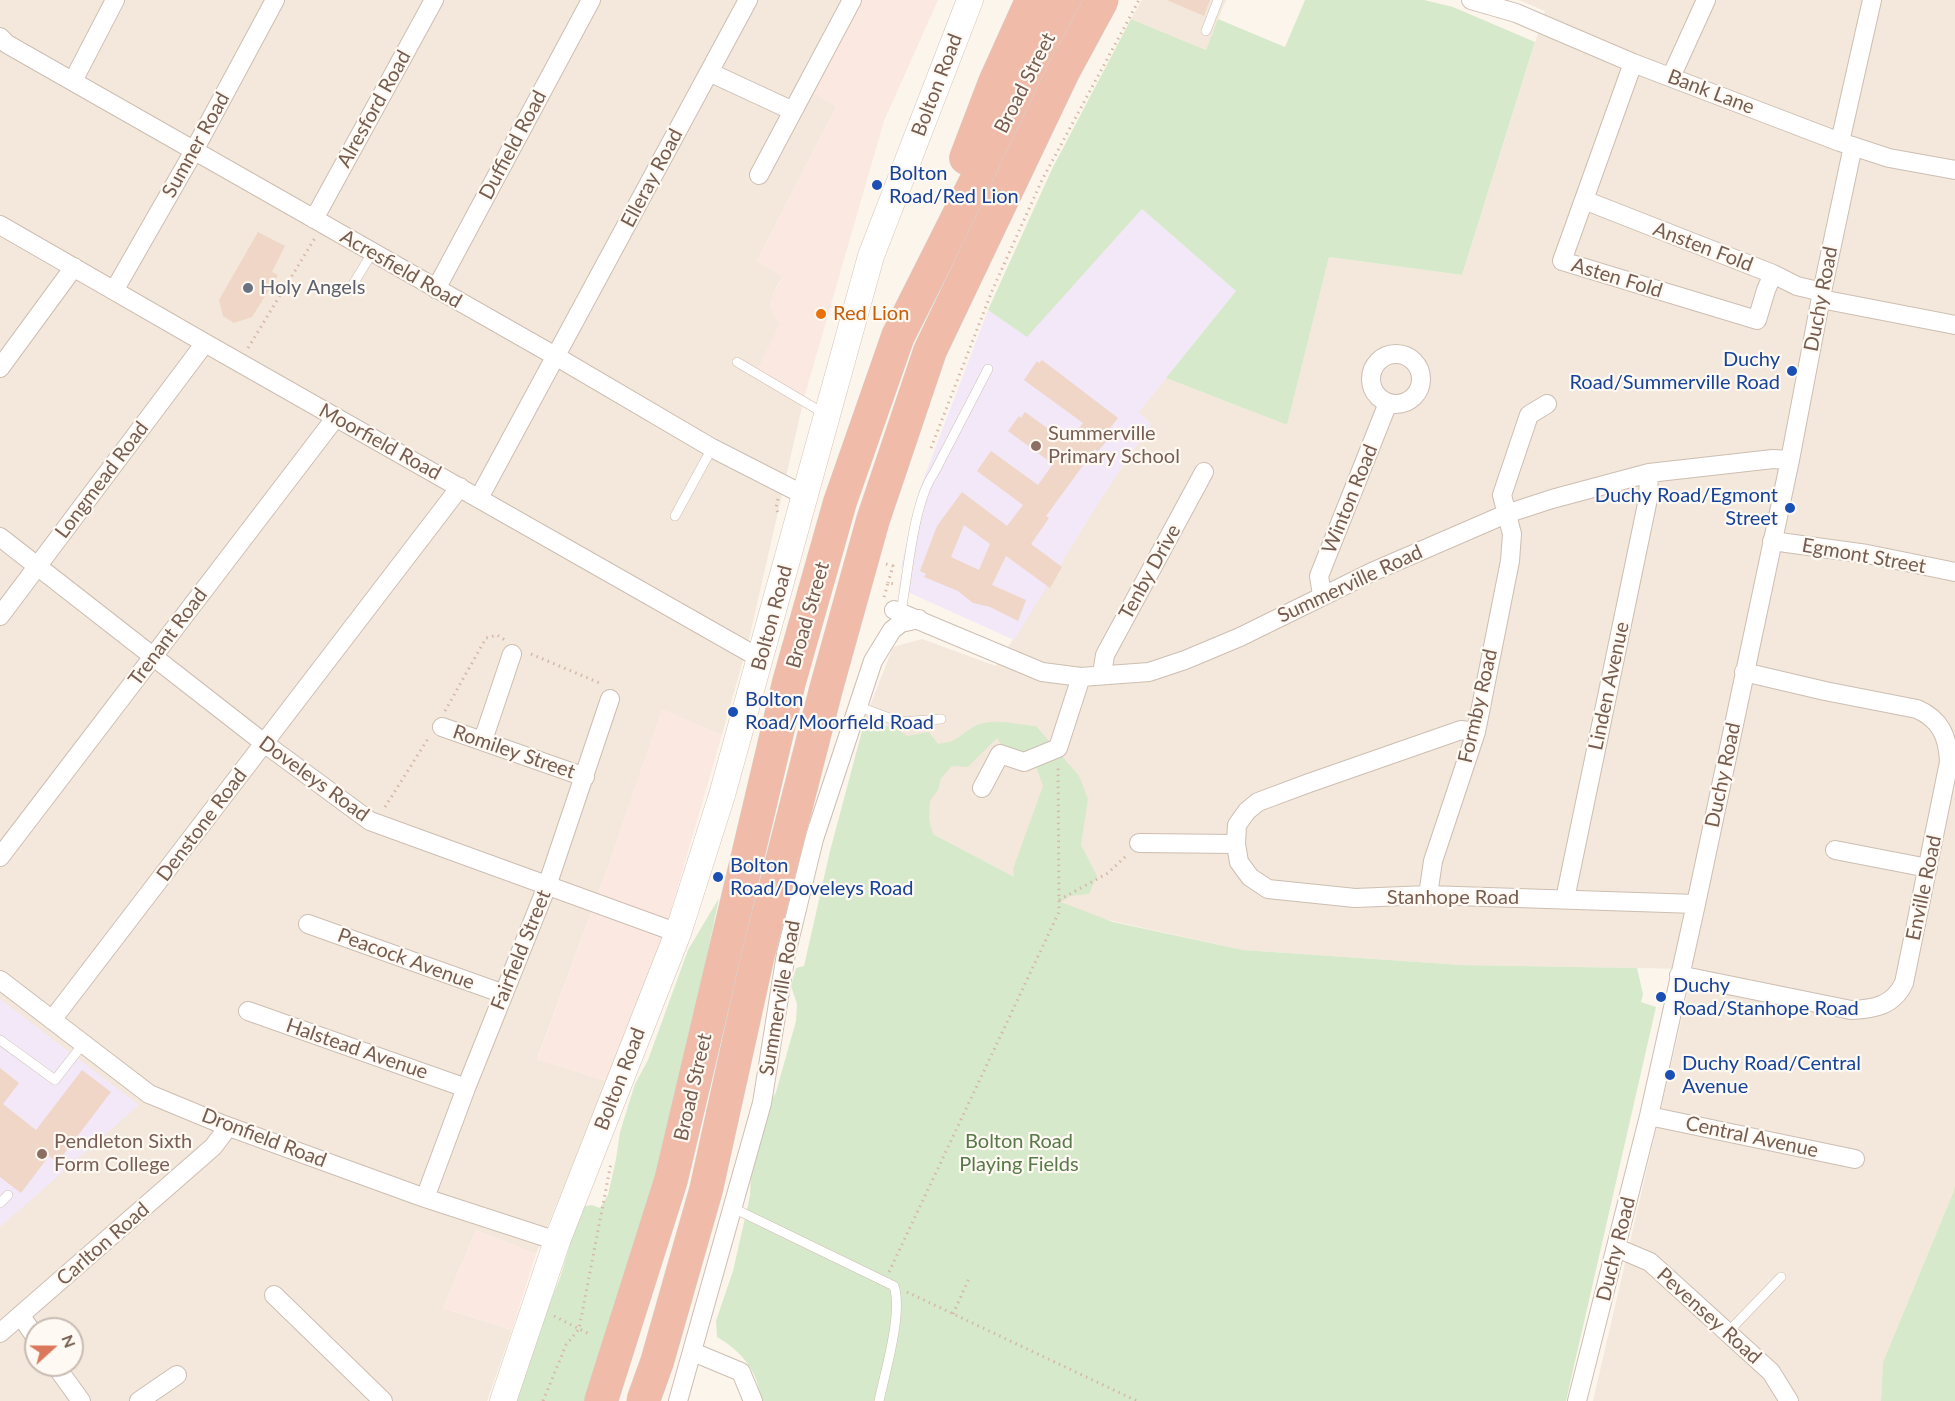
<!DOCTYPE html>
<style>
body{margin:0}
#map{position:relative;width:1955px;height:1401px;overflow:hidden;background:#fcf5ec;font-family:Lato,sans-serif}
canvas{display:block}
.north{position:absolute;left:24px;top:1317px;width:60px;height:60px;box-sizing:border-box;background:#fef9f3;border:2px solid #c8bbb2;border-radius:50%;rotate:69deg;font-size:16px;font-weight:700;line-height:24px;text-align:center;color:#765d50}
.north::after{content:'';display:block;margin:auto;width:21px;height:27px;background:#db785b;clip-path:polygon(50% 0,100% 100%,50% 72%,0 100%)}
</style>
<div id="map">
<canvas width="1955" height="1401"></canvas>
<div class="north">N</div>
</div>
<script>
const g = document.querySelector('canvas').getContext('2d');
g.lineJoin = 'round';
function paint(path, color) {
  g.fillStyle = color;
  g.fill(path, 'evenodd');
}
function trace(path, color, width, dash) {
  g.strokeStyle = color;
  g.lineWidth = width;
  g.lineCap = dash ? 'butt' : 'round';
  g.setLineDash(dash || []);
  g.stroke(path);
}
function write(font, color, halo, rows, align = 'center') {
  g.font = font + ' Lato,sans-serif';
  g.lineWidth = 4.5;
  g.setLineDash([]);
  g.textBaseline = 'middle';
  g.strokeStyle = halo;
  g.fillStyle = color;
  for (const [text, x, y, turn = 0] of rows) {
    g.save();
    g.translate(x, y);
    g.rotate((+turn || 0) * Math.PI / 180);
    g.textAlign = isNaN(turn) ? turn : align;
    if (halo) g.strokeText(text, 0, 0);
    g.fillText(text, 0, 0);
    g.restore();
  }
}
paint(new Path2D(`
 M0,0H856L836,107L757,261L783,276L773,293L776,319L781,323L804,398L749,639L722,735L662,710L609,864L537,1059L607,1081L536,1254L476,1230L443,1308L512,1330L487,1401H0ZM36,1329H72V1365H36Z
 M1142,0H1226L1206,50L1131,19Z
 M1519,0H1955V1184L1953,1193L1883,1362L1881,1401H1593L1685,1005L1691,969L1462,965L1243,950L1099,918L1056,900L913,823L896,731L866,716L893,647L922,639L996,666L1107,489L1151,424L1138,412L1166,378L1287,425L1329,257L1462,275L1545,11Z`), '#f3e8db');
paint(new Path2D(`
 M856,0H938L884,121L804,398L757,370L780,323L773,315L770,304L773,293L783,277L757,261L836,107L810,91Z
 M662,709L722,735L662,941L607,1081L537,1060L609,864Z
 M476,1230L536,1254L512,1330L443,1308Z`), '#fbe9e1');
paint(new Path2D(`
 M1142,209L1236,291L1139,412L1151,424L1107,489L1014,640L899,588L903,568L901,567L919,491L988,310L1027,336Z
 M0,999L139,1105L0,1227Z`), '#f2e8f8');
paint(new Path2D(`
 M1305,0H1424L1453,7L1535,42L1462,275L1329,257L1287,425L1166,378L1236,291L1142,209L1027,337L988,310L1052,169L1131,19L1206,50L1218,19L1285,47Z
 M866,716L889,727L892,725L907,736L929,732L938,744C943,743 951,742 956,739C965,733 973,725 984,723C1002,719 1018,725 1036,726L1079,776L1088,799L1081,845L1097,876L1089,894L1070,896L1061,902L1113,922L1243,950L1462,965L1637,968L1643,994L1641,1002L1656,1007L1566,1401H760C760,1372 741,1351 717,1337L716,1321L733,1271L750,1196L751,1171L761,1120L776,1092L796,1021L797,1004L791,986L796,968L804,966L830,851ZM997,738L1005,751L1021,752L1037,769L1043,786L1013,869L1014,877L933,834L929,819L930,801L938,790L941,778L952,766L968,767Z
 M719,898L669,1140L590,1401H515L537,1334L560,1278L581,1207L592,1205L600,1208L608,1195L616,1159L620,1132L635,1084L648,1060L688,950Z
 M1955,1184V1401H1881L1883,1362L1953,1193Z`), '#d7e9cb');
paint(new Path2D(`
 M1167,0H1210L1204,16Z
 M258,232L285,246L272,272L278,275L252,317L234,323L223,316L219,300Z
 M1042,360L1118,418L1106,433L1111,436L1098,451L1095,449L1046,516L1049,518L1031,544L1062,567L1050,588L1006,556L992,585L1026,600L1018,621L990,607L973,603L958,591L924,577L926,574L920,571L937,526L962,492L1007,526L1023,505L977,471L991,451L1038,485L1053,464L1008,431L1019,416L1021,418L1025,412L1068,443L1083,423L1024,380L1037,361L1039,363ZM964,525L990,544L979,570L951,557Z
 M0,1068L19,1083L3,1104L36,1130L82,1070L111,1092L57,1163L49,1156L21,1193L0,1177Z`), '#efd6c6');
const lane = new Path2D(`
 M1206,31L1218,0
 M349,291L372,253
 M737,362L825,414
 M675,516L712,448
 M901,612C908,574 913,503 934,473L988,369
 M857,706L900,722L941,719
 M0,1040L55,1080L83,1044
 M0,1203L8,1195
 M733,1208L894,1286C903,1313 885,1372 879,1401
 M1727,1333L1781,1277`);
const street = new Path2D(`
 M1471,0L1516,13L1633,63L1840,142L1889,158L1955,170
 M0,37L7,44L557,357L712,448L806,496
 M1633,63L1562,261L1757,320L1766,290L1773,274
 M709,72L793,111L852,0
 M1671,77L1706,0
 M73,81L115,0
 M1840,142L1872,0
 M759,175L793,111
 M1584,200L1773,274L1797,286L1822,292
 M314,219L434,0
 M0,225L205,343L761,659
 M115,289L190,158L275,0
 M436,289L591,0
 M1821,299L1955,325
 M1371 379a25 25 0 1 1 50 0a25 25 0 1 1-50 0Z
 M0,368L74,267
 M479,498L748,0
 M0,537L264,743L370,821L678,933
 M1772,541L1867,554L1955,572
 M1322,595L1319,576L1388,403
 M894,610L1042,672L1081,677L1149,672L1185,660L1240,637L1372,572L1506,514L1552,499L1649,473L1773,459L1790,460
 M0,616L205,343
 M1102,674L1105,655L1204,472
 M442,727L585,777
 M1476,732L1461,730L1309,783L1258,802L1247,811L1237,825L1236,844L1239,862L1250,877L1268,889L1355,898L1428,895L1696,904
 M483,740L512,654
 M982,788L1000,754L1024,762L1058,748L1081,677
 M1139,843L1236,844
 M1835,850L1928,868
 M0,857L336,417
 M1428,895L1433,861L1476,732L1510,561L1512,534L1502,495L1529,415L1547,404
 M1565,899L1648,499L1649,473
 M308,924L504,994
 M1679,975L1851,1010C1874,1009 1893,1006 1904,983L1949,762C1948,736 1940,719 1917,709L1825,691L1744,672
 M0,980L149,1094L224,1125L425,1198L557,1241
 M248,1011L466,1088
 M52,1020L460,487
 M1649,1116L1855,1159
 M425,1198L466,1088L547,886L610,699
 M1617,1248L1650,1262L1771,1372L1789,1401
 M274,1295L383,1401
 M21,1316L36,1338
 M0,1333L213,1147L223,1134L224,1125
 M693,1352L741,1372L753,1401
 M55,1365L81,1401
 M139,1401L177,1375
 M678,1401L762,1103L786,954L814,839L873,661L892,630L901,623L919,619
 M1577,1401L1649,1116L1696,904L1790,460L1822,292L1853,146`);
const secondary = new Path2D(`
 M503,1401L557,1241L678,933L722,795L871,256L970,0`);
const highway = new Path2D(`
 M966,158L995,82L1032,0
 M601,1401L671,1180L789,682L840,502L898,336L1067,0`);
trace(lane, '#cdbeb2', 10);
trace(street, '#cdbeb2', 20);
trace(secondary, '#d3c0b2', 27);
trace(highway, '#d9d2ce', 34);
trace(new Path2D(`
 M248,348L315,238
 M931,448L992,291L1042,180L1139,0
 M778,499L776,508L778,513
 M886,564L893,566L888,583
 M884,597L888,583L894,584
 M531,654L602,684
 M445,711L486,638L497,635L505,640
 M385,807L429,737
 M1059,900L1108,873L1127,855
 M889,1272L1059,912L1058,764
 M907,1292L1137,1401
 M953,1314L970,1276
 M554,1316L591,1335
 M543,1401L566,1345L579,1329L611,1163`), '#d5b9a8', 3, [1.5, 4.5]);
trace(lane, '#fff', 9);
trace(street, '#fff', 18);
trace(secondary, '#fff', 26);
trace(highway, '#f0bba8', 33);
const highwayBridge = new Path2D(`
 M643,1401L657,1362L706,1190L758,955L826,689L873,520L930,351L1063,72L1102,0`);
trace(highwayBridge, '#d9d2ce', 34, []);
trace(highwayBridge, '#f0bba8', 33);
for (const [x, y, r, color] of [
 [877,185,6,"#1a4fb4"],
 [248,288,6,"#6b7280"],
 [821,314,6,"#e8710a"],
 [1792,371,6,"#1a4fb4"],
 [1036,446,6,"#8d6e63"],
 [1790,508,6,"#1a4fb4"],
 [733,712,6,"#1a4fb4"],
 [718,877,6,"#1a4fb4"],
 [1661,997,6,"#1a4fb4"],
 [1670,1075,6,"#1a4fb4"],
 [42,1154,6,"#8d6e63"]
]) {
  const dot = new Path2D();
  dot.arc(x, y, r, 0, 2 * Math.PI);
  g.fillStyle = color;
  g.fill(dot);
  trace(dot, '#fef9f3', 2);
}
write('20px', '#765d50', '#fef9f3', [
 ["Broad Street",1025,83,-63],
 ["Bolton Road",937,85,-69],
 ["Bank Lane",1711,92,21],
 ["Alresford Road",374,109,-61],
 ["Sumner Road",196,145,-61],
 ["Duffield Road",513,145,-62],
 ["Elleray Road",652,178,-62],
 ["Ansten Fold",1703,247,21],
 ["Acresfield Road",401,269,30],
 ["Asten Fold",1617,278,17],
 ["Duchy Road",1821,299,-79],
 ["Moorfield Road",380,442,29],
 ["Longmead Road",102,480,-53],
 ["Winton Road",1350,499,-68],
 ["Egmont Street",1864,556,10],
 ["Tenby Drive",1150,572,-61],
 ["Summerville Road",1350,584,-25],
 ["Broad Street",808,615,-74],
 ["Bolton Road",772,618,-75],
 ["Trenant Road",168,637,-53],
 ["Linden Avenue",1609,686,-78],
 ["Formby Road",1478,706,-77],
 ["Romiley Street",514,752,19],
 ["Duchy Road",1723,775,-78],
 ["Doveleys Road",314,779,36],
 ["Denstone Road",202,825,-53],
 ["Enville Road",1924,888,-78],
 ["Stanhope Road",1453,898],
 ["Fairfield Street",521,950,-68],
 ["Peacock Avenue",406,959,20],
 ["Summerville Road",780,998,-80],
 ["Halstead Avenue",357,1049,19],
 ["Bolton Road",620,1079,-69],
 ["Broad Street",693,1087,-77],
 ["Central Avenue",1752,1137,12],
 ["Dronfield Road",264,1138,21],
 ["Carlton Road",103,1244,-41],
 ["Duchy Road",1616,1249,-76],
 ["Pevensey Road",1709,1316,42]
]);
write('20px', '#164399', '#fef9f3', [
 ["Bolton",889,174],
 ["Road/Red Lion",889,197],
 ["Duchy",1780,360,"right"],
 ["Road/Summerville Road",1780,383,"right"],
 ["Duchy Road/Egmont",1778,496,"right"],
 ["Street",1778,519,"right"],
 ["Bolton",745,700],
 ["Road/Moorfield Road",745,723],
 ["Bolton",730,866],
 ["Road/Doveleys Road",730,889],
 ["Duchy",1673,986],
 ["Road/Stanhope Road",1673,1009],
 ["Duchy Road/Central",1682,1064],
 ["Avenue",1682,1087]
], 'left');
write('20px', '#5b616d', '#fef9f3', [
 ["Holy Angels",260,288]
], 'left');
write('20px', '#c56008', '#fef9f3', [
 ["Red Lion",833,314]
], 'left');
write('20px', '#785e54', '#fef9f3', [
 ["Summerville",1048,434],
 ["Primary School",1048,457],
 ["Pendleton Sixth",54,1142],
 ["Form College",54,1165]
], 'left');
write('20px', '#577a48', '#fef9f3', [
 ["Bolton Road",1019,1142],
 ["Playing Fields",1019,1165]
]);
</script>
